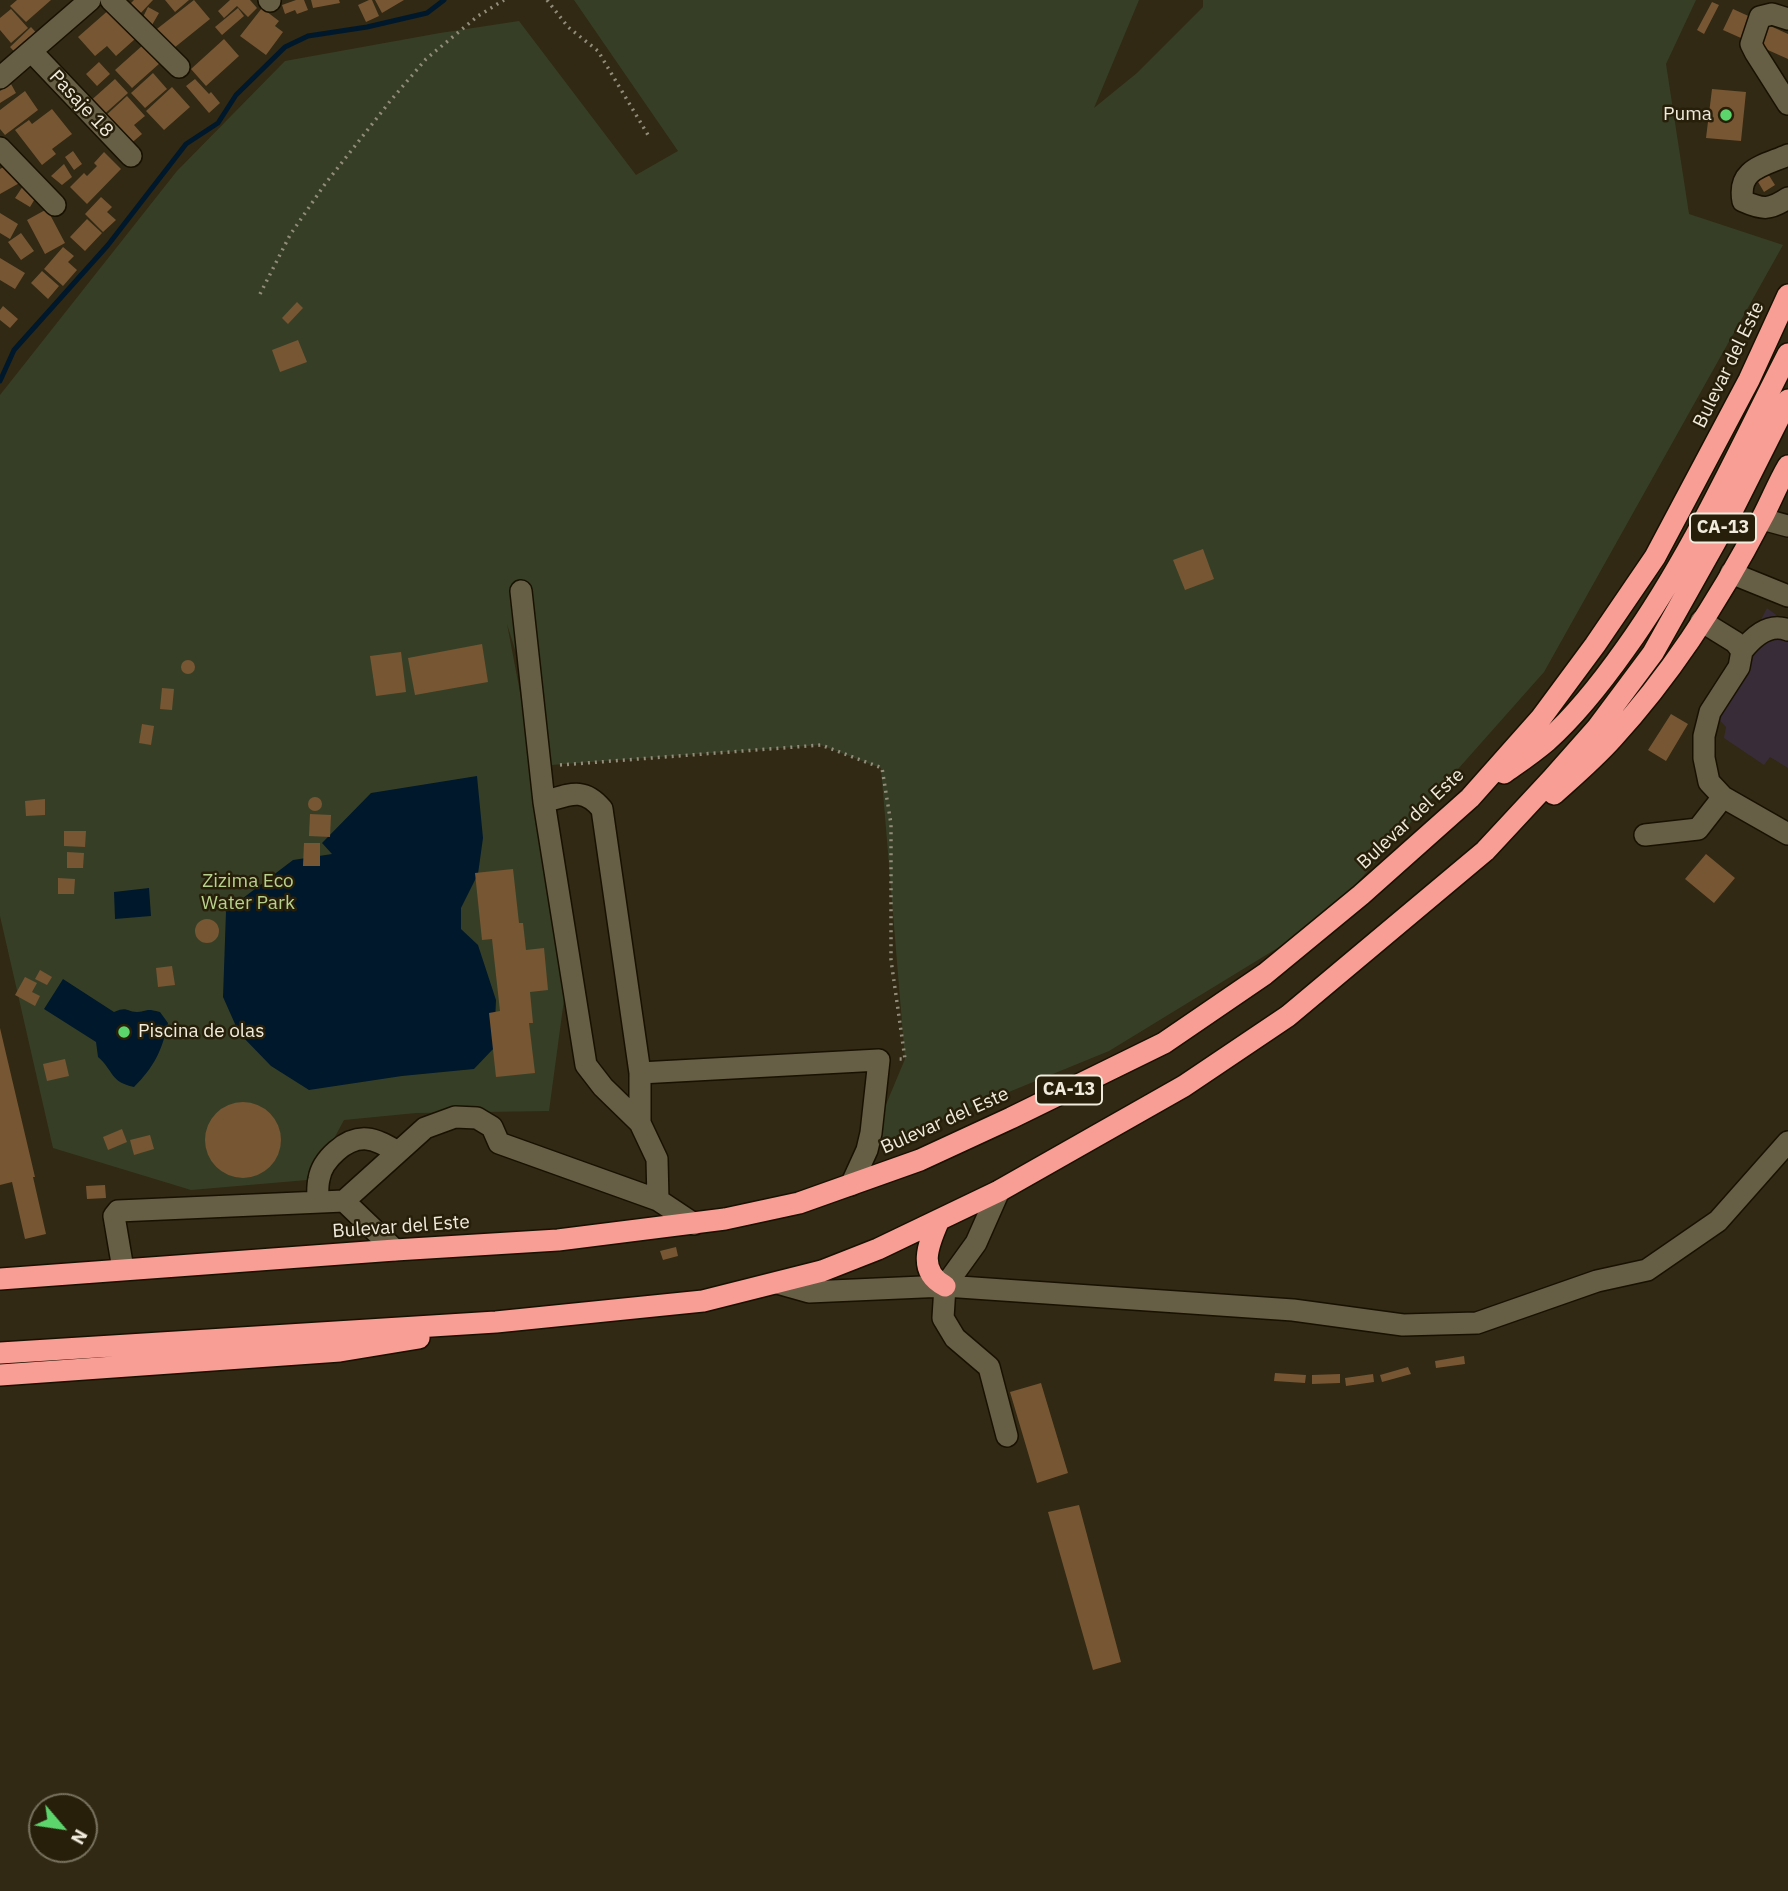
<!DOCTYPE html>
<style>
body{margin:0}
#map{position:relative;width:1788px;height:1891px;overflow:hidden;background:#312913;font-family:"IBM Plex Sans",sans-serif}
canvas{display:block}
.north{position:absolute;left:28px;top:1793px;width:70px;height:70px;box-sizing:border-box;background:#271f09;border:2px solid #77715e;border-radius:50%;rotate:119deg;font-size:19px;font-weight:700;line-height:28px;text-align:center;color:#f0ebdd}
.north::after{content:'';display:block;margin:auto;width:24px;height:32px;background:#5dd56d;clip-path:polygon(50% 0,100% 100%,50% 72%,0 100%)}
</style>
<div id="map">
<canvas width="1788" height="1891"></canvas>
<div class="north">N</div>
</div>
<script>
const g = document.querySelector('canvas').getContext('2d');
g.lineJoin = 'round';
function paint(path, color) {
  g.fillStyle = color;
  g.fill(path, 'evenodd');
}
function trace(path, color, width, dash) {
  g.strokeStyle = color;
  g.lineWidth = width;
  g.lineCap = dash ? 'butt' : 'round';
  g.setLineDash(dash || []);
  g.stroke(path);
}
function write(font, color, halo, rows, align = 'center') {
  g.font = font + ' "IBM Plex Sans",sans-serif';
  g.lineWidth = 5;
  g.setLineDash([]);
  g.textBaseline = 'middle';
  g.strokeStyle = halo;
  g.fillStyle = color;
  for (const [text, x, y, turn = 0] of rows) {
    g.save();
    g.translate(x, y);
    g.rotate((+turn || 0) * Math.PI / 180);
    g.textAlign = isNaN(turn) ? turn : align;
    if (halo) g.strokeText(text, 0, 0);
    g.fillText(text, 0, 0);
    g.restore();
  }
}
paint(new Path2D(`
 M1767,608L1788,624V768L1770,757L1764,765L1724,738L1726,727L1713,713Z`), '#392c39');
paint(new Path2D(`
 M574,0H1139L1094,108L1137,73L1203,7V0H1696L1666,64L1689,214L1783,245L1544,672L1325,919L1109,1051L867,1150L905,1059L881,768L821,745L551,765L507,624L570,955L549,1111L416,1113L344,1120L324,1157L307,1180L191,1190L53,1148L0,916V395L177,171L285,61L440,33L519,21L636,175L678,151Z`), '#363f26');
paint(new Path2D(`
 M477,776L483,838L478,874L461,908V929L478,945L496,1000L494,1048L474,1069L402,1076L309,1090L271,1066L239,1033L223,997L226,911L293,860L332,854L322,843L371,793Z
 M149,888L151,916L115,919L114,892Z
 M63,979L114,1012C128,1006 126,1012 137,1012C149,1011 145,1008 160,1012L168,1023C162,1051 154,1067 134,1087C110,1082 114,1071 98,1057L96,1042L44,1009Z`), '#00182b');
trace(new Path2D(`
 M0,381L14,350L108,245L186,144L218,123L236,95L285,47L308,36L367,27L427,13L444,0`), '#00182b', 5);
paint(new Path2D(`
 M17,0H51L26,22L10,6Z
 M134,0H153L138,16L128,6Z
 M165,0H189L175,12Z
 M194,0L210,19L169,52L153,32Z
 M230,0H250L257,8L248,17L237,6L224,18L218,11Z
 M296,0H304L308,10L297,14L295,10L285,14L282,5Z
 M311,0H339L340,3L313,8Z
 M369,0H372L379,16L366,22L358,5Z
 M375,0H404L382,13Z
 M1712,2L1719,5L1704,34L1697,30Z
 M148,7L159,13L152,25L142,19Z
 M111,8L135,39L116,56L107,46L95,56L78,37Z
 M238,8L244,16L222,35L215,27Z
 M262,8L279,21L275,26L283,32L266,55L240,36Z
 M11,9L28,28L11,43L0,30V18Z
 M1733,9L1788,34V59L1723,30Z
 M31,27L44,41L22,60L10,47Z
 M224,39L239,56L206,86L191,69Z
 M143,45L160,63L132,88L115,70Z
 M99,62L110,74L97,86L86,74Z
 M153,73L167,89L145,108L131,93Z
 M115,79L128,93L100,118L87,104Z
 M195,79L209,94L211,92L220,103L209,113L186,86Z
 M11,84L16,93L0,103V91Z
 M172,87L190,107L164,130L146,111Z
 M1712,89L1746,92L1741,141L1706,138Z
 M25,91L38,110L5,135L0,129V110Z
 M127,96L145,116L134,125L142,134L128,146L103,118Z
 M52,109L72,134L52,149L56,154L42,165L15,130L29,120L32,124Z
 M73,151L82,164L74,170L65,157Z
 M104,152L121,169L87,204L70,187L84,173L87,176L97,166L94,163Z
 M12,162L23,181L0,194V169Z
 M64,164L72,177L62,185L51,176Z
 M1765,169L1775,185L1764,192L1754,175Z
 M25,183L39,192L30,207L15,198Z
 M101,197L112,207L107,212L116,220L103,232L85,214Z
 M47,209L65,243L45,254L27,220Z
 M0,213L18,224L10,239L0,233Z
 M87,219L102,233L85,251L70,237Z
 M21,233L34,251L21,260L8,242Z
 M63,247L74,256L68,262L77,270L63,286L44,269Z
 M0,258L25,273L15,289L0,280Z
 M42,271L59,286L48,299L31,283Z
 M297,302L303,308L288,324L282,318Z
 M3,306L18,319L10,328L0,320V310Z
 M298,340L307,362L280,372L272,350Z
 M1203,549L1214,579L1185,590L1173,560Z
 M482,644L488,682L415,695L408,658Z
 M401,652L406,692L376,696L370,656Z
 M181 667a7 7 0 1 1 14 0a7 7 0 1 1-14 0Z
 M162,688L174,689L172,710L160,709Z
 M1671,714L1688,724L1666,761L1648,750Z
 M142,724L154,726L151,745L139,743Z
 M308 804a7 7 0 1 1 14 0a7 7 0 1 1-14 0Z
 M45,799V815L26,816L25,801Z
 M310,814L331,815L330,837L309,836Z
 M64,831H86L85,847L64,846Z
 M304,843H320V866H303Z
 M67,852L84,853L83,868H67Z
 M1706,854L1735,878L1714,903L1685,879Z
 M513,869L519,923H523L526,950L544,948L548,990L530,992L533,1023H529L535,1073L496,1077L489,1013L500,1011L492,939L482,940L475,873Z
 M58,878L75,879L74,894H58Z
 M195 931a12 12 0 1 1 24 0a12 12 0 1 1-24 0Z
 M172,966L175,985L158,987L156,968Z
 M40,970L52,977L47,985L35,979Z
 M25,977L37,983L32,992L40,996L35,1006L15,995Z
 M0,1028L35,1177H33L46,1234L25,1239L12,1182L0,1185Z
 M65,1059L69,1076L47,1081L43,1064Z
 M205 1140a38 38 0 1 1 76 0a38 38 0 1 1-76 0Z
 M122,1129L127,1142L108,1150L103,1137Z
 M150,1135L154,1149L134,1155L130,1140Z
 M105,1185L106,1198L87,1199L86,1186Z
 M676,1247L678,1256L663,1260L660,1251Z
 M1464,1356L1465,1364L1436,1368L1435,1361Z
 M1408,1367L1411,1374L1382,1382L1380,1375Z
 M1275,1373L1306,1375L1305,1383L1274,1381Z
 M1340,1374V1383L1312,1384V1375Z
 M1373,1374L1374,1382L1346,1386L1345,1378Z
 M1041,1383L1068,1473L1037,1483L1010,1392Z
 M1079,1505L1121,1662L1093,1670L1048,1512Z`), '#775634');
const minor = new Path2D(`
 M111,0L179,67
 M269,0L270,1
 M1788,19L1772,14L1760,17L1751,44L1755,52L1788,104
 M31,51L131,156
 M0,78L90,0
 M0,148L55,205
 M1788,155C1763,166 1737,169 1743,201C1763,210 1770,210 1788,198
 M1762,519L1788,526
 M1731,573L1788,596
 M521,591L544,802L586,1065L603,1087L640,1123L657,1159L658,1200L694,1224
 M1701,621L1735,642L1742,651L1739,667L1710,712L1704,736V758L1709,782L1723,797L1788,834
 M1742,651C1753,637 1769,622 1788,630
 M544,802C569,795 583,786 602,809L640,1073V1123
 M1645,835L1698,829L1723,797
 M640,1073L879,1060L871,1133L867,1150L851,1185
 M999,1191L976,1243L945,1286L943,1318L955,1338L989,1367L1007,1436
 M344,1201L395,1250
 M318,1202C318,1195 317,1187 319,1179C322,1160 346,1137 367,1139C378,1140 389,1147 398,1152
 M123,1269L114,1216L118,1211L344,1201L425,1128L455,1117L477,1118L492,1127L499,1143L658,1200
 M777,1283L809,1292L945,1286L1293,1310L1403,1325L1477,1323L1597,1281L1647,1270L1718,1221L1788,1142`);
const highway = new Path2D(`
 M1504,773C1518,763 1533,753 1547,741C1577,714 1602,682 1626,648C1691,557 1737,454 1788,354
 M1554,794C1574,776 1594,759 1612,739C1672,674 1721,597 1762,518C1771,501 1778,483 1788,466
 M939,1220C929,1243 916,1271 945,1286
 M0,1279L395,1250L558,1240L725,1219L799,1203L920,1160L1011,1118L1164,1043L1265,974L1361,895L1470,798L1541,718L1595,645L1655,557L1749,380L1788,295
 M0,1353L496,1322L703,1301L822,1271L878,1249L999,1191L1184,1086L1288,1016L1485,851L1551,780L1597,728L1653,653L1726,523L1788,400
 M0,1375L340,1351L419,1338`);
trace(minor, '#191100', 24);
trace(highway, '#191100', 24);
trace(new Path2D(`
 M547,0L568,27L598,51L648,135
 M260,294L290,235L325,184L391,100L426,59L478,16L504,0
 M560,765L821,745L882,768L891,824V960L905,1059H896`), '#928c7a', 3.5, [2, 5]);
trace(minor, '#675e46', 21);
trace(highway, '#f99e95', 21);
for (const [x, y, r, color] of [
 [1726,115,7,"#5dd56d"],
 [124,1032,7,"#5dd56d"]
]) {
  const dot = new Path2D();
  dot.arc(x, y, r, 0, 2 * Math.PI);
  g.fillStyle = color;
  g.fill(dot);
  trace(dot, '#271f09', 2.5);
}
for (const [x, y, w] of [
 [1723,528,66],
 [1069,1090,66]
]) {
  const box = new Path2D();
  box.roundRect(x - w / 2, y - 14.5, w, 29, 5);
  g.fillStyle = '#271f09';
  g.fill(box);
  trace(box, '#f0ebdd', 2);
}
write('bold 18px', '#f0ebdd', null, [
 ["CA-13",1723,528],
 ["CA-13",1069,1090]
]);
write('19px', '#f0ebdd', '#271f09', [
 ["Pasaje 18",81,104,47],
 ["Bulevar del Este",1729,365,-64],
 ["Bulevar del Este",1411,819,-43],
 ["Bulevar del Este",945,1121,-24],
 ["Bulevar del Este",401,1227,-4]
]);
write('19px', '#f0ebdd', '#271f09', [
 ["Puma",1712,115],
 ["Piscina de olas",138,1032,"left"]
], 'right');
write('19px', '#b8d28d', '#271f09', [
 ["Zizima Eco",248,882],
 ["Water Park",248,904]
]);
</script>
